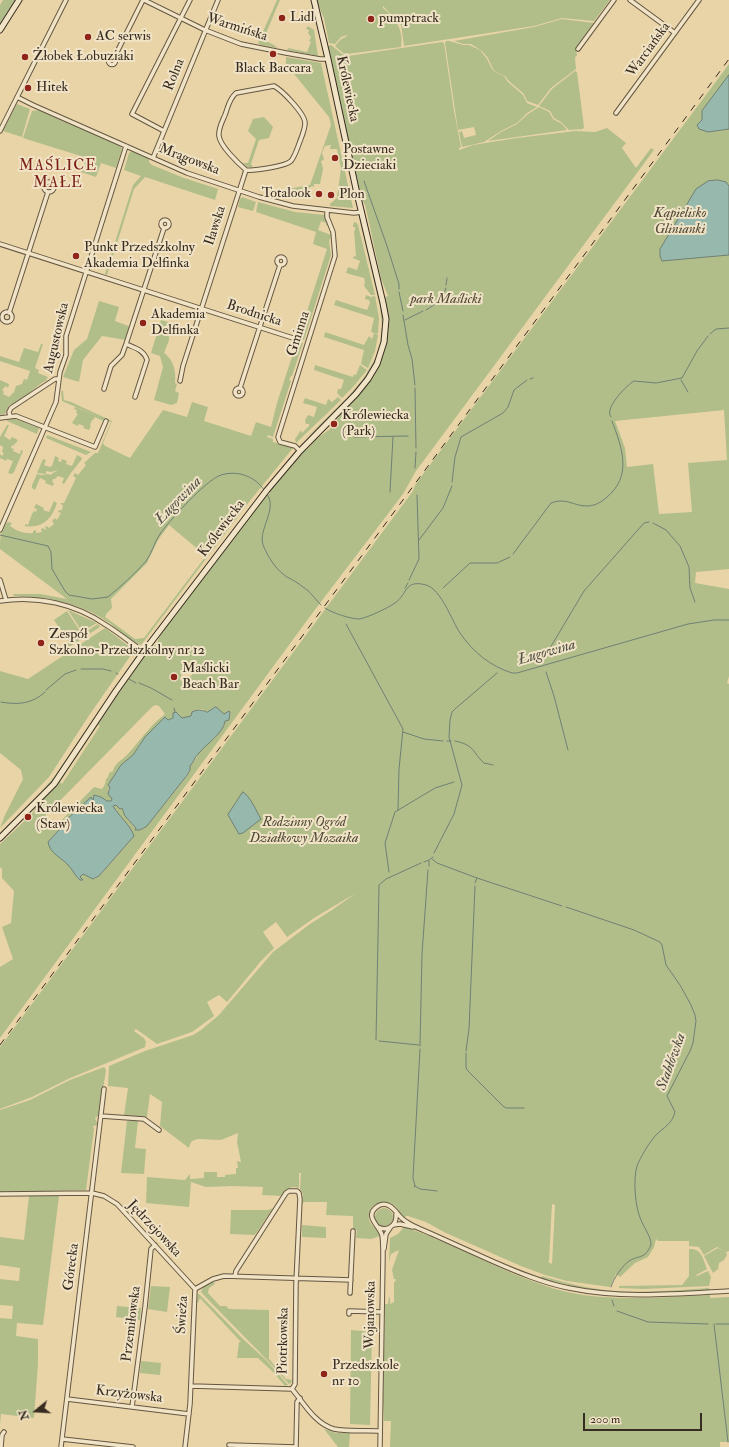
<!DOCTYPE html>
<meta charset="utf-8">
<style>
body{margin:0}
#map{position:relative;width:729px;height:1447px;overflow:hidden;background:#e9d4a7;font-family:"IM FELL Double Pica",serif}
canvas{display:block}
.north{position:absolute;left:16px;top:1391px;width:40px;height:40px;-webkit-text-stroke:3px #f1e3c6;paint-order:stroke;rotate:252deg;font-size:11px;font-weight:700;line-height:16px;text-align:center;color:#372c21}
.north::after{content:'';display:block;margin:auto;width:14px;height:18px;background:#372c21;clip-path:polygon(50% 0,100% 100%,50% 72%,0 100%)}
.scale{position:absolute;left:583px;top:1413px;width:119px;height:18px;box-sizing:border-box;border:2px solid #372c21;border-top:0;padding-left:5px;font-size:12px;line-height:14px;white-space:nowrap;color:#372c21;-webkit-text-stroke:3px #f1e3c6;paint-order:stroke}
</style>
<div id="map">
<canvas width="729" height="1447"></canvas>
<div class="north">N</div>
<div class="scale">200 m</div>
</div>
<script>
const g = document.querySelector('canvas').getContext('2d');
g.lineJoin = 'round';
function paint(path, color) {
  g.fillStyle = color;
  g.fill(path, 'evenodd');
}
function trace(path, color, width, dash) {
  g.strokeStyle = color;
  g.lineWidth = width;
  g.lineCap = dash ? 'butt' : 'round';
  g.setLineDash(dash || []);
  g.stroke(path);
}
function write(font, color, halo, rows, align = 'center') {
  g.font = font + ' "IM FELL Double Pica",serif';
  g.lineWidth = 4;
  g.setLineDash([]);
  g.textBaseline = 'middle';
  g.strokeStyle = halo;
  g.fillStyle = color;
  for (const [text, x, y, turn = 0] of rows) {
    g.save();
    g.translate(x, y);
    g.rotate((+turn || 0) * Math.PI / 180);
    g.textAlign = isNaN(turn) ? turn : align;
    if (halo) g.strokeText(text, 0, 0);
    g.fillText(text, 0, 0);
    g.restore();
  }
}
paint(new Path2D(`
 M3,0H16L0,25V5Z
 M277,0H280L264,38V40L274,45L278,48L261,45L258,43Z
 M317,0H610L594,21L562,18L534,26L404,46L401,25L383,6V8C396,18 404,31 401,47L347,54L343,53L335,46L340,40L347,36V35L341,37L335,44L329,43L324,18L319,7Z
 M562,19L594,23L576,47L577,56L575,57L576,69L551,88L538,105L527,101L524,94L509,81L505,76L496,72L493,69L488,58L482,51L471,44H463L454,41L534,27Z
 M308,26L314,30L318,56L287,50L288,48L307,52L311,42L309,41L311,37L308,33L309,30L306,29Z
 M446,41H449L463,45H469L480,50L487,59L492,69L495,72L504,76L508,82L523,95L527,103L537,107L527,113L517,123L501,131L484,142L462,147L459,132L462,131L464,138L476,135L474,127L458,130L445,43Z
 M442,42L444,43L454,111L461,147L459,148V150L473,145L517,138L575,131L595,132L607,128L626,143L622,148L636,168L651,148L654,150L416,471L403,494L314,611L0,1038V967L13,959L2,927L11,923L14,891L2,878V869L0,867V844L32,814L37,804L149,649L150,650L157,643L160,635L266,495L267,496L270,493L269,492L305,449L306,450C310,447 313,442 317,439C321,435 328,431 331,428C335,424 338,417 343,411C379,373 395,353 385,297L388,296L381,278L365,204H364C348,152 340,98 328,46L331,45L342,54L348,56ZM190,662L195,666L193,673L191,676L182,681L180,680L183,669L182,666ZM155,705L159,706L165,714C150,725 139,742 127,755C121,761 115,763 113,771L109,773L108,777L106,779L105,784L102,789L94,787L52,830L47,825L44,819L45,816L152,707ZM202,709L207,712L215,709L224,714L230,713V718L225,721V724L214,739L210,741L197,753V757L190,766V772L168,800L144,828L137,830L125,816L122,808L115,805L112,806C118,815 131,827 134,836L102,873L95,879L90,877L52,838L60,829L62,824L65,821L91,798L93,800L94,797L99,796L107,801H111L112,799L108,790L110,787L108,785L121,765L133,755L139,745L142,742L147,735L165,718L168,720L173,718V715L178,713L182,718C189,718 192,716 196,710ZM98,725L100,726L62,784L60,782Z
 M286,57L321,63L353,208L330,206V204L337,198L341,168L337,149H330L331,145L325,146L322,153L324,160L321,161L323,169L320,184H314V187L312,186L309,188L307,193L291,190L290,192L287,191V192H281L277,194L276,197L266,193L310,185L331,125L329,117L286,64Z
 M729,64V569L696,572L695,583L729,589V676L727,683L729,684V1251L726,1252L717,1247L704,1255L699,1247L689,1246V1241H658L656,1239L654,1247L648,1257L635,1263L620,1277L616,1274L610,1287L567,1281L545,1275L521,1266L446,1233L426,1222L408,1216H406L404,1218C400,1215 400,1212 397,1208C392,1201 381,1200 375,1205C370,1209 368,1214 369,1220C371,1226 378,1229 380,1236L371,1239L356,1238L357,1230L353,1229V1216L326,1215L327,1202H304L302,1204L303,1194L300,1189L301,1173H299V1187L298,1188C290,1185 287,1190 282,1196L262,1195L263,1187L232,1186L206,1187L191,1182L189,1207L146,1203L147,1177L185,1180L190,1174V1179L204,1178V1172H217V1177H225V1175L236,1174V1168H238L237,1161L241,1162L237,1142L238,1133L221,1140L198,1139L192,1141L190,1144L189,1148L160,1126L162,1102L150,1094L147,1117L124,1115L128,1088L108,1086L109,1066L145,1051L193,1035L201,1030L219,1015L273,952L310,924L332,910L356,893L314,918L287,937L276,922L263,932L274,948L261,961L227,1002L219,995L207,1002L214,1016L192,1032L157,1044L136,1029L134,1031L144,1038L146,1042L145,1047L143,1048L68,1079L32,1097L0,1109V1047L413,491L415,485ZM724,410L727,460L688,463L692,512L659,514L653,464L627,467L625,448L615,421ZM552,1204L555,1205L552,1264L548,1262L549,1261Z
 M575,71L577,72L584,127L583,129L569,130L561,122L554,118L550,111L539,106L552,89Z
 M17,104L30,109L22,137L3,131Z
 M539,107L549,112L553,119L562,124L567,130L488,141L501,132L517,124L528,114Z
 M40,110L120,146L122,149L116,168L101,163L96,177L81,172L84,157L23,138L32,111Z
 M264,117L273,127L269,138L259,140L251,164L253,167H247L243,163H248L256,139L248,131L253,119Z
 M132,151L149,158V162L152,165L184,178L218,189L215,200L145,177L134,189L107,275L105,274L133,185L141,176L124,170L129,153Z
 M242,197L256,202L253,211L238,207L240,199Z
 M258,202L295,212L325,215L327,225L326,226V223L321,221L318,230L331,235L329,242L331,255L304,340L297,337L299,336L327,249L313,244L316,232L256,212Z
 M359,217L362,220C366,239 370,258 375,277C383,312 390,341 369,374C352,401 325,420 303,441L347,398L363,379L376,357L380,345L382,326L380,307Z
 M354,222L357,223L358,225L375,295H371L364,286L365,282L364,278L346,273L348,267L357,270L360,261L353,258V257L356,256L354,231H355V227H353V225Z
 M366,295L371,297L375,296L379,318L378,334L371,332L374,318L334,305L336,300L367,310L370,303L369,300L365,299Z
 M99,301L119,307L115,321L131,327L126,340L102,336L83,360L79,382L63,377L74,350L87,339Z
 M161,320L168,322L169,340L164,353C174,360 176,371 175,383L177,384L175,391L179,393L177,403L171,405L154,400L163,367L160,356L151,353Z
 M325,332L364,345L369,336L372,339L374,333L378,335L375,351L368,368L361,364L364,350L324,337Z
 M297,341L303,343L292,376H291L289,380L291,381L273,437L268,435L267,437L273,439V442L293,448L249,502L141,645C129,641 118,629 108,622C80,603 47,596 14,596L13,594H40L67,599L0,549C0,539 0,527 8,522L12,523L10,526C17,531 24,534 33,533V531L36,530V533L42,532L41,529L43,528L45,530L46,529L45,527L47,526L49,528L54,524L52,521L55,518L57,520L61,513L58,512L59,510H62L63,505L60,504L61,503H64L76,478L73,476L75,473L78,475L86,465L84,463L95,453H98L111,422L62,401L61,391H63L64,400L71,402L112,421L103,443L105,446L130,458L163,410L187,417L192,402L208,407L204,421L251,436L256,422L271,427L277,403ZM169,525L206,556L144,638L135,639L105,617L107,613L112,608L111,599L147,563L158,540Z
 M41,344H43L35,368L39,370L38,373L48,377L46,380L47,382L45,381L43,382L25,396V397H23L17,403L9,405L5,414L0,415V380L9,384L8,388L6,386L2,390L4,392L3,394L9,397L14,392L16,386L22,384L24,379L27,380L30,371L0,361V356L19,362L24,348L38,352Z
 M315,365L353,377L354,374L356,375L360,365L367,370L353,387L342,398L337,393L338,389H341L344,380L314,370Z
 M338,397L341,400L296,443L295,439L301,430L302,433L309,426V424H306L305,420L308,415L314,417L317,407L303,403L305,398L326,405L328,399L332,402Z
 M75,407L104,419L103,421L95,417L93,420H92L90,425L91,426L89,430L83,428L84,426L79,424L78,426L72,423L78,414L76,413L77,410L74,409Z
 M11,419H16L39,428L37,434L7,421V420Z
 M7,425H9L4,436L10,440L12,437L18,440L16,443H15L14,446L12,445L11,448L14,449L13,451L20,454L21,450L23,451L14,472L12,474L8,473L13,461L7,459L6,461L0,458V454L2,456L4,453L2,452L3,447L0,445V437Z
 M47,435L91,452L86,455L46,438Z
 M77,455L81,457L82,459L71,473L67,470L71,473L64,484L62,483L64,478L58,476L55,479H53L52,482L54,483L53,486L45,483L46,481L40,478L35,490L32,488V485L37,474L42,475L48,474L50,475L58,470L51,472L46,471V474L37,473L43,459L46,460L44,465L50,467L52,466L55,456L59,458L58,461L61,462L62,459L67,461L66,464L72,466Z
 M54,501L57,503C52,519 42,529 25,526V524L28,525L32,514L34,511L36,512L37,509L34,508L36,504L44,508L43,510L49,512Z
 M68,610L97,623L83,631L81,630Z
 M67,611L82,634L69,642L54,620Z
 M98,624L100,627L63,651L61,648Z
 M105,628L130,647L131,655L88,717L49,777L0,828L5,815L23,779L21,770L0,753V671L28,679Z
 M139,652L138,656L129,667L55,778L45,790L7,828L6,827L40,793L54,777Z
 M104,1067L106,1070L99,1115L95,1118L98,1125L93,1126L94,1129L86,1190L0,1192V1110L30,1100L70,1080Z
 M127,1121H138L135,1148L146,1149L144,1174L121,1173Z
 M29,1196H59L43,1325L17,1323L16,1336L38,1339V1364L34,1418L1,1414L0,1425V1318L12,1319L13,1306L0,1305V1279L19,1281L20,1268L0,1265V1237L24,1240Z
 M375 1217a9 9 0 1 1 18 0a9 9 0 1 1-18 0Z
 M273,1208L255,1235L230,1234L231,1210H268Z
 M302,1225L326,1227V1238L302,1237Z
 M404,1227L433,1237V1238L456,1247V1248H457C492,1264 529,1283 567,1292C614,1302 662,1297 710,1295V1298L729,1297V1442H720V1447H390L391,1421H384L383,1402L385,1304H388L389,1297L390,1298V1304L394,1302V1282H395L396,1279H394L392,1270L399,1250L391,1254L389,1262L390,1238L398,1234Z
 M718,1248L726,1252L727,1255L724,1260L719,1263L718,1269L713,1273L704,1256Z
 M689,1249C702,1248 703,1259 707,1269L696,1275L697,1276L708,1271L711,1277L709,1286L644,1289L619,1288V1286L682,1285L689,1276Z
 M542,1276C566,1283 590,1289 614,1291C646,1293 678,1290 709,1288L710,1290C678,1291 646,1295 614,1292C589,1290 565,1285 541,1278Z
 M214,1282L215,1284L209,1288L208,1293L220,1306H226L229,1309L269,1310V1359L286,1379L292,1380L291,1383L289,1384C261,1352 230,1323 201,1292L203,1287Z
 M151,1286L170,1287L167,1312L148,1309Z
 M198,1294H199L242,1338L266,1360L288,1385L285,1386L274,1373L258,1358H237L239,1342H241L200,1298L199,1300L198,1303H197Z
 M117,1306L141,1308L140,1320L116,1317Z
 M351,1330L372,1332L370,1425L350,1424Z
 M141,1361L161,1363L160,1375L140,1373Z
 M324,1429L336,1433H350L349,1447H338Z`), '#b1be8a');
const water = new Path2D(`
 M729,75V129L708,132L699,129L697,125L702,120V111Z
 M718,180L726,182L729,186V255L662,261L660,256V249L696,189L708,181Z
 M216,707L224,714L229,711L230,712L229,720L225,721C224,733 206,744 199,753C195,756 194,762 190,766V770L188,774L147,826L140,830H135L136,828L125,816L122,808L120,809L116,805L113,806C118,815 131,826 134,836L99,876L93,879L83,874L80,877L83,880H80C75,876 73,870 68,865C61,857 50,854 48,842L60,829L62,824L91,797L93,800L94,795L101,797L107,801H111L112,799L108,794L110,787L108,785L121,765L133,755L145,737L165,717L168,720L173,718V713L176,712L182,718L191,716L192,712C198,709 202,710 207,712Z
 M243,792C251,797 256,811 261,819L243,833L239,834L228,815Z`);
paint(water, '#97b8ac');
trace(water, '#718074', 1);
trace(new Path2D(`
 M364,181L387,246L399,284V289
 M446,285L447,278
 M399,292L403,311
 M426,310C436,304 442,300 446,288
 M403,315L408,345L412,359L415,385
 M405,320L423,311
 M710,334L716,329L729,328
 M530,379L533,378
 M681,380L688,392
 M415,388L416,448
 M611,417C610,416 609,413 610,411C610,403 627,385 634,381L656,383L682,378L697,351L708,336
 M354,437L408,436
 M415,468L416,452
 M452,482L455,457L461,437L503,413L508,407L514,390L527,380
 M390,492L393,437
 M267,494C278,509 258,529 263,545C268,557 276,570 287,577C293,580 298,583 303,587C310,591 315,599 321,605
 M653,523L666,530L680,546L689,567L690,588L695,602
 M0,535L48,546L51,552L52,569L65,591L69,595L92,599L108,597C121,586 135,574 146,561C152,553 154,543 160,534C169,521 206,480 221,475C237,470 255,476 264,490
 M419,540L443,508L452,486
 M513,554L551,503C566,497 573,506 587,506C595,506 601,502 606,498C633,476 622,448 612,421
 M409,580L419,559L417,495
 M405,588L408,583
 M443,588L470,563H497L510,557
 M325,608C332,613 351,619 359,619C367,618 388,608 395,603C408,594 404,579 426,585C441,589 452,621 460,633C473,652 490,666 512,673H517L688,624L714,620H729
 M346,624L403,729L399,769L398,810
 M549,655L548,650L550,648L584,591L644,523L649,522
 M81,669H103L111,671
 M546,672L554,696L568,750
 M116,673L118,674
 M129,679L136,683
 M139,683L151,688L172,700
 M46,690L65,674L76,670
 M1,702C18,705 32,704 45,692
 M174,708L175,712
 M403,732L424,739L443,741
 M447,741H451
 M455,741C475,745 472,752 484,763L493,765
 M434,853L454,814L462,785L449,737L450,720L452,712L455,709L497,673
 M432,859L437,863L477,878L562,906
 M424,862L429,860L433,857
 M429,866V861
 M389,872L385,843L395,812L435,788L454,782
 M475,883L477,878
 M566,907L634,930L660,942L662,945L666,965L680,985L691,1005L695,1015L696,1021L693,1043L690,1051L667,1096L675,1112C672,1124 664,1127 656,1135C650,1141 640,1158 637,1166C633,1178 635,1208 641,1220C644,1228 651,1236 651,1245C644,1260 641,1254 629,1261C623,1265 613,1279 611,1287
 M376,1040L379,885L386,879L421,863
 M379,1041L419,1045
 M420,1046L422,954L428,870
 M466,1051L469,1029L475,886
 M466,1053V1068L468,1071L503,1106L506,1108H524
 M415,1186L420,1189L437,1191
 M414,1187L415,1186L413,1178L420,1049
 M612,1300L614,1306
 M617,1311L648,1322L708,1324
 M714,1324L728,1442
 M716,1324H729`), '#718074', 1);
const street = new Path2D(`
 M144,0L205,30L241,44L286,53L320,59H328
 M630,0L675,33
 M578,49L614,0
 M108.5 61a3.5 3.5 0 1 1 7 0a3.5 3.5 0 1 1-7 0Z
 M114,58L143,0
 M274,86C283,91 305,114 305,123C305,130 301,138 299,144C297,149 295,156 291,161C286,166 255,171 246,170C239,164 220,146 219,136C218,129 222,122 225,115C228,107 229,99 236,93Z
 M17,97L33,105L187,173L259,197L293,206L354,213L362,212
 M616,113L699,0
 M0,131L66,0
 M164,131L132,114L190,0
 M153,158L218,0
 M44 187a5 5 0 1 1 10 0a5 5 0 1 1-10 0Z
 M161 224a4 4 0 1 1 8 0a4 4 0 1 1-8 0Z
 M0,244L296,339
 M277 261a4 4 0 1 1 8 0a4 4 0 1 1-8 0Z
 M2 317a5 5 0 1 1 10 0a5 5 0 1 1-10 0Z
 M9,313L48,192
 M180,381L183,366L246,170
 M240,388L280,265
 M235 392a4 4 0 1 1 8 0a4 4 0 1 1-8 0Z
 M104,389L111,366L122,355L126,344
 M135,397L147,360C144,350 135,348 126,344L164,228
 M10,416L9,412L11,408L55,379H59
 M0,418L16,416L95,447L106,421
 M300,451L295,446L280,442L278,437L335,256L333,232L327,217V210
 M0,530L56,402L60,372L66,355V336L126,146
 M0,580L6,600
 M0,601C37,595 76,604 106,625C119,633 131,643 144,652
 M101,1116L144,1119L159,1130
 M0,1194L92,1193L104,1196L117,1204L195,1289
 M393,1225L400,1224L413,1227
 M378,1227C388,1232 397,1225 396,1214
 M384,1249L386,1234L390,1228
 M235,1276L236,1271L286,1193L289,1191H297L299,1193L300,1199L296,1283L295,1384L292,1389
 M350,1293L353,1231
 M349,1314V1311L382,1312
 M191,1386L292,1389
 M292,1389C303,1402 315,1424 334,1429C348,1432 365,1430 380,1431
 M67,1399L189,1414
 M132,1407L145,1307L151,1249L155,1245
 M62,1439L133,1447
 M229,1445L296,1447
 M1,1447L2,1435L4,1432
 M61,1447L104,1089
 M185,1447L190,1404L195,1289L213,1279L224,1276L351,1280
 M296,1447L297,1402L300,1398
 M380,1447L383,1256C383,1249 383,1241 382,1235C379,1225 363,1216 378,1206C387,1201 393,1208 398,1214C405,1224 421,1229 432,1234C452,1243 472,1252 492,1261C517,1272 543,1283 569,1288C622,1299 675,1294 729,1291`);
const secondary = new Path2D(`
 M0,30L19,0
 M0,838L54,784L116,691L148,646L267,490L300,451L356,394L368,379L377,364L384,342L386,319L383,303L356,189L328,59L314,0`);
trace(street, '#645642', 5.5);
trace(secondary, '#372c21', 7);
trace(street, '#f1e3c6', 3.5);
trace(secondary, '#f1e3c6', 5);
trace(new Path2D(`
 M0,1045L729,59`), '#372c21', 1, [7, 7]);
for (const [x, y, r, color] of [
 [282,18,4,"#8f2418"],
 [371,19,4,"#8f2418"],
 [88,37,4,"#8f2418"],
 [273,54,4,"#8f2418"],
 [25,57,4,"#8f2418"],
 [28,88,4,"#8f2418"],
 [335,158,4,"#8f2418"],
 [319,194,4,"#8f2418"],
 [331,195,4,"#8f2418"],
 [76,256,4,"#8f2418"],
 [143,323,4,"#8f2418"],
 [334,424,4,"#8f2418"],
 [41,643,4,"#8f2418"],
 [174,677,4,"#8f2418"],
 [28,817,4,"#8f2418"],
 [324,1374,4,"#8f2418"]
]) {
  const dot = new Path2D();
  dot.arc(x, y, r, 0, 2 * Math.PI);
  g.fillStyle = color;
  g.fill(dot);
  trace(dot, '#f1e3c6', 1.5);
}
write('14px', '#372c21', '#f1e3c6', [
 ["Lidl",290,18],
 ["pumptrack",379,19],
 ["AC serwis",96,37],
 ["Żłobek Łobuziaki",33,57],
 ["Black Baccara",273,69,"center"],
 ["Hitek",36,88],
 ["Postawne",343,150],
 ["Dzieciaki",343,166],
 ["Totalook",311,194,"right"],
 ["Plon",339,195],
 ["Punkt Przedszkolny",84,248],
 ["Akademia Delfinka",84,264],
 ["Akademia",151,315],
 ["Delfinka",151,331],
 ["Królewiecka",342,416],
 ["(Park)",342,432],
 ["Zespół",49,635],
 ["Szkolno-Przedszkolny nr 12",49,651],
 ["Maślicki",182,669],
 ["Beach Bar",182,685],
 ["Królewiecka",36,809],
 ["(Staw)",36,825],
 ["Przedszkole",332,1366],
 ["nr 10",332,1382]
], 'left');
write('14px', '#372c21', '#f1e3c6', [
 ["Warmińska",237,28,18],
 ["Warciańska",649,50,-54],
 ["Rolna",175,75,-68],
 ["Królewiecka",347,89,78],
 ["Mrągowska",189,160,21],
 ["Iławska",216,226,-72],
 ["Brodnicka",254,314,18],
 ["Gminna",299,334,-72],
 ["Augustowska",57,338,-77],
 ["Królewiecka",222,529,-53],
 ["Jędrzejowska",154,1229,47],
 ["Górecka",72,1267,-83],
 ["Świeża",183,1315,-87],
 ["Wojanowska",371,1315,-89],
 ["Przemiłowska",132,1324,-83],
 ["Piotrkowska",284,1341,-89],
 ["Krzyżowska",129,1395,7]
]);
write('italic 14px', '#4f4936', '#f1e3c6', [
 ["Kąpielisko",680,214],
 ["Glinianki",680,230],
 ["park Maślicki",446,300],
 ["Rodzinny Ogród",304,823],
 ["Działkowy Mozaika",304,839]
]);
g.letterSpacing = '1px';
write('15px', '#7a1f14', '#f1e3c6', [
 ["MAŚLICE",58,167],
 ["MAŁE",58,184]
]);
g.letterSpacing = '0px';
write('italic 15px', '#4f4f44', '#f1e3c6', [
 ["Ługowina",179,501,-46],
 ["Ługowina",547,653,-16],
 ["Stabłówka",672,1062,-70]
]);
</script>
